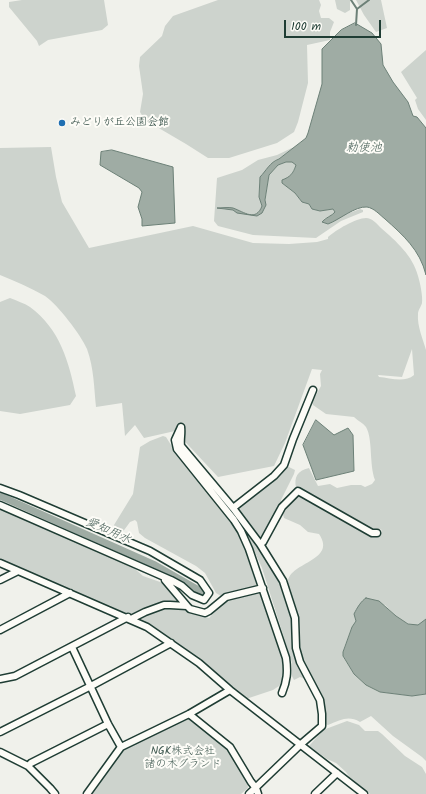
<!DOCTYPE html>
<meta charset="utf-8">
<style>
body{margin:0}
#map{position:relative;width:426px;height:794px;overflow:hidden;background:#f0f1eb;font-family:Kalam,sans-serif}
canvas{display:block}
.scale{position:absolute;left:284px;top:20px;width:97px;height:18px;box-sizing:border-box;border:2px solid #1f3d34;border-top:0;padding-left:5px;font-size:12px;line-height:14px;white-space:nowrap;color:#1f3d34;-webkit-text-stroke:3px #fdfcf7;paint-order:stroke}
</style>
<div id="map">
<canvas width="426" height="794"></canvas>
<div class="scale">100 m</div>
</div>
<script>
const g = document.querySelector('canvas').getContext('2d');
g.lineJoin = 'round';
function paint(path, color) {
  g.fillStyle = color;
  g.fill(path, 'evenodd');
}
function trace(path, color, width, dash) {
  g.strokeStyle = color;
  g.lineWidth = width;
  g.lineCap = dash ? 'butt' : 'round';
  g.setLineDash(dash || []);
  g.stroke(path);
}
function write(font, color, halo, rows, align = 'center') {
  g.font = font + ' Kalam,"Klee One",sans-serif';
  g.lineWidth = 4;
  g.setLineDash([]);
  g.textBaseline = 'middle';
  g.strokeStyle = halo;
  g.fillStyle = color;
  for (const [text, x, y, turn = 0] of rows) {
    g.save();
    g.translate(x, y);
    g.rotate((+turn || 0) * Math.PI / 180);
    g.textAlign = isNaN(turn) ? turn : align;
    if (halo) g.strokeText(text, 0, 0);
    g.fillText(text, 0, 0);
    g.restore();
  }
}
paint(new Path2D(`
 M22,0H104L108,25L102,30L48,40L39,46L37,41L9,7V2Z
 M218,0H319L321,5L319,11L321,18H329L334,22L330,32V40L307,45L308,83L298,122L294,132L277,143L229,158H208L186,144L145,120L140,112L143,94L139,66L140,57L162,36L165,26L173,16Z
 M335,0H350V10L345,13L337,9Z
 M356,0H381L387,28L376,32L364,15Z
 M426,50V120L418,109L415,100L417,98L401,72Z
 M296,146L279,159L276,160L270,165L267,172L263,175L259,183V197L263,206L258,213C245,218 235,206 221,209L233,210L257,216L264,209L269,175L278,165L286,162L292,161L296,165C293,173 290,177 283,180L282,183L295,193L302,202L309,204L312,209L320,211L333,209L335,212L333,214L324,219L328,224L341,216L360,209L363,210V212L341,221L316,238L253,235L218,226L214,221L217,178L242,170L258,160L277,155Z
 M51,147L56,177L62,202L89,248L193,226L253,243L289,244L317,242L328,239V237C336,230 356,218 366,218C372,218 377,224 381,228C396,241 413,256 418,276C420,282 423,297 422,303C421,307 418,310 418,314C417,326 423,339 426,350V619C424,621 421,624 418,625C408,628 391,612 385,605L359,607L355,614L356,621L352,627L344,648L343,657L354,674L366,685L380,692L412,696L426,694V761L422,757L393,736L371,716L360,722C348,715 341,720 328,725L325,724C322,716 324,706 321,697C313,679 300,661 298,640C297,632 299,624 298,616C296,605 289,595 288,584C286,562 338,562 319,534L308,532L300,525L284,518L283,514L293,500L300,494L377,535L382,532L381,529L377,531H372L296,488C294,477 297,471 309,468L318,486L330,484L337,488L351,485H361L365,487L372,484L375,480C369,464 373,439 366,427C363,423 358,421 354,417L326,414L313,405L312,402L321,386L320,374L322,370L312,369L285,443L274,466L218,477L175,431L144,438L135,425L125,436L122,403L96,407C94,388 94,368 87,349C81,335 58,305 45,296C31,288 15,281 0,275V148ZM412,349L414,375C405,383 390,378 379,377L378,375L402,377Z
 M10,298C17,301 24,303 30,307C60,329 69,362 76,396L70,405L20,414L0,411V302Z
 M163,436L166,437L178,456L221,508L239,534L243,542L257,587L221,596L216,593L205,573L196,566L145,538L139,533L137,522L135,520L130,522L122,533L118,532L115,530L114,525L133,494L140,447L150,441Z
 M289,467L295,470L294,474L281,500V505L261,540L237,510L239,505L281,473L286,468Z
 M0,508L106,554L135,569L143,576L163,583L167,585L183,604L172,603L133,617L0,560Z
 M232,510L234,511L280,579L294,618V639L305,679L300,677L294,680L292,676V663L262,568L248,537L231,512Z
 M259,592L261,594L283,660L284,673L282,681L279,686L273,690L246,699L163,635L150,626L136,619L163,608L176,607L209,618L224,602L229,599Z
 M184,719H189L230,750L247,781L248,788L241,794H91L124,749Z
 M347,721L359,725L365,731H378L382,734L405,756L422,767L426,774V794H370L350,778L346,772L336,763L327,759L309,746L323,730Z`), '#cdd3cd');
const water = new Path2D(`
 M355,23L372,33L381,44L383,65L393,82L408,102L413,116L417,117L426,128V275C420,250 403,235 385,219C380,215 374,208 367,207C355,206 339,220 328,224L322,222C326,217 332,216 335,212L333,209L320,211L312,209L309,204L302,202L295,193L282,183V180C290,177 293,174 296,165L292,162H286L278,165L269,175L265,200L266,205L262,213L257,216L237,213L233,210L217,208C222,208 228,207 233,208C244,212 256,222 262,206L259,197L260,177C266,171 270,162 279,159L306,138L308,133L322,84V49L341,30Z
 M112,150L173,167L175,223L142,226V219L138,207L142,192L139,188L100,165L101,152Z
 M316,420L334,435L348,428L353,435L354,471L316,480L303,445Z
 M366,598L379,601L396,616L408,624L418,625L426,619V694L412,696L380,692L366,685L354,674L343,656V652L352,627L356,621L354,614C357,608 361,601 366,598Z`);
paint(water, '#9faca4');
trace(water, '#6c8077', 1);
trace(new Path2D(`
 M351,0L357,9L356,25
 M357,9L369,0`), '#6c8077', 2);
trace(new Path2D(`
 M0,496L155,565L204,593`), '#9faca4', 7);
const street = new Path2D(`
 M181,427C182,434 180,439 181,446L233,508L260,544L283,581L295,618L296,648L300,662L320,700L322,714V726L301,744L249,794
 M181,427L175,440L177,449L234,520L241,531L249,549L286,658C288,672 287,681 282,693
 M0,488L19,495L150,551L200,580L209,593L204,600L192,595L182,586L171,580L0,505
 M233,508L274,476L284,465L293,439L313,390
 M260,544L263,542L282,507L298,491L372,533H377
 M0,563L147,627L199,663L230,690L364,794
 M0,580L18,571
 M165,580L187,606
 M131,619L145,612L164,605H170L187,606L190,609L205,613L209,611L226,597L263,588
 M0,630L70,593
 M72,647L108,724L121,747
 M0,679L15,676L128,617
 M189,714L230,747L251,782L256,788L258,794
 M0,732L91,686L171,643
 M0,752L28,766L50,788L55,794
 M28,766L31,763L108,724
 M87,794L121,747L189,714L230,690
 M315,794L337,773`);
trace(street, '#1f3d34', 9);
trace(street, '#fdfcf7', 6);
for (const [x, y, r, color] of [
 [62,123,4,"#1f6fb2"]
]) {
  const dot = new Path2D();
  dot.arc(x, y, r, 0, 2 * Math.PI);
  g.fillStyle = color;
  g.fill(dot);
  trace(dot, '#fdfcf7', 1.5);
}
write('11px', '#1f3d34', '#fdfcf7', [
 ["みどりが丘公園会館",70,123]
], 'left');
write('11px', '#425b53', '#fdfcf7', [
 ["NGK株式会社",183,752],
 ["諸の木グランド",183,765]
]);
write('italic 12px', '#455e56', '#fdfcf7', [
 ["勅使池",364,149],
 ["愛知用水",108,532,24]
]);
</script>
